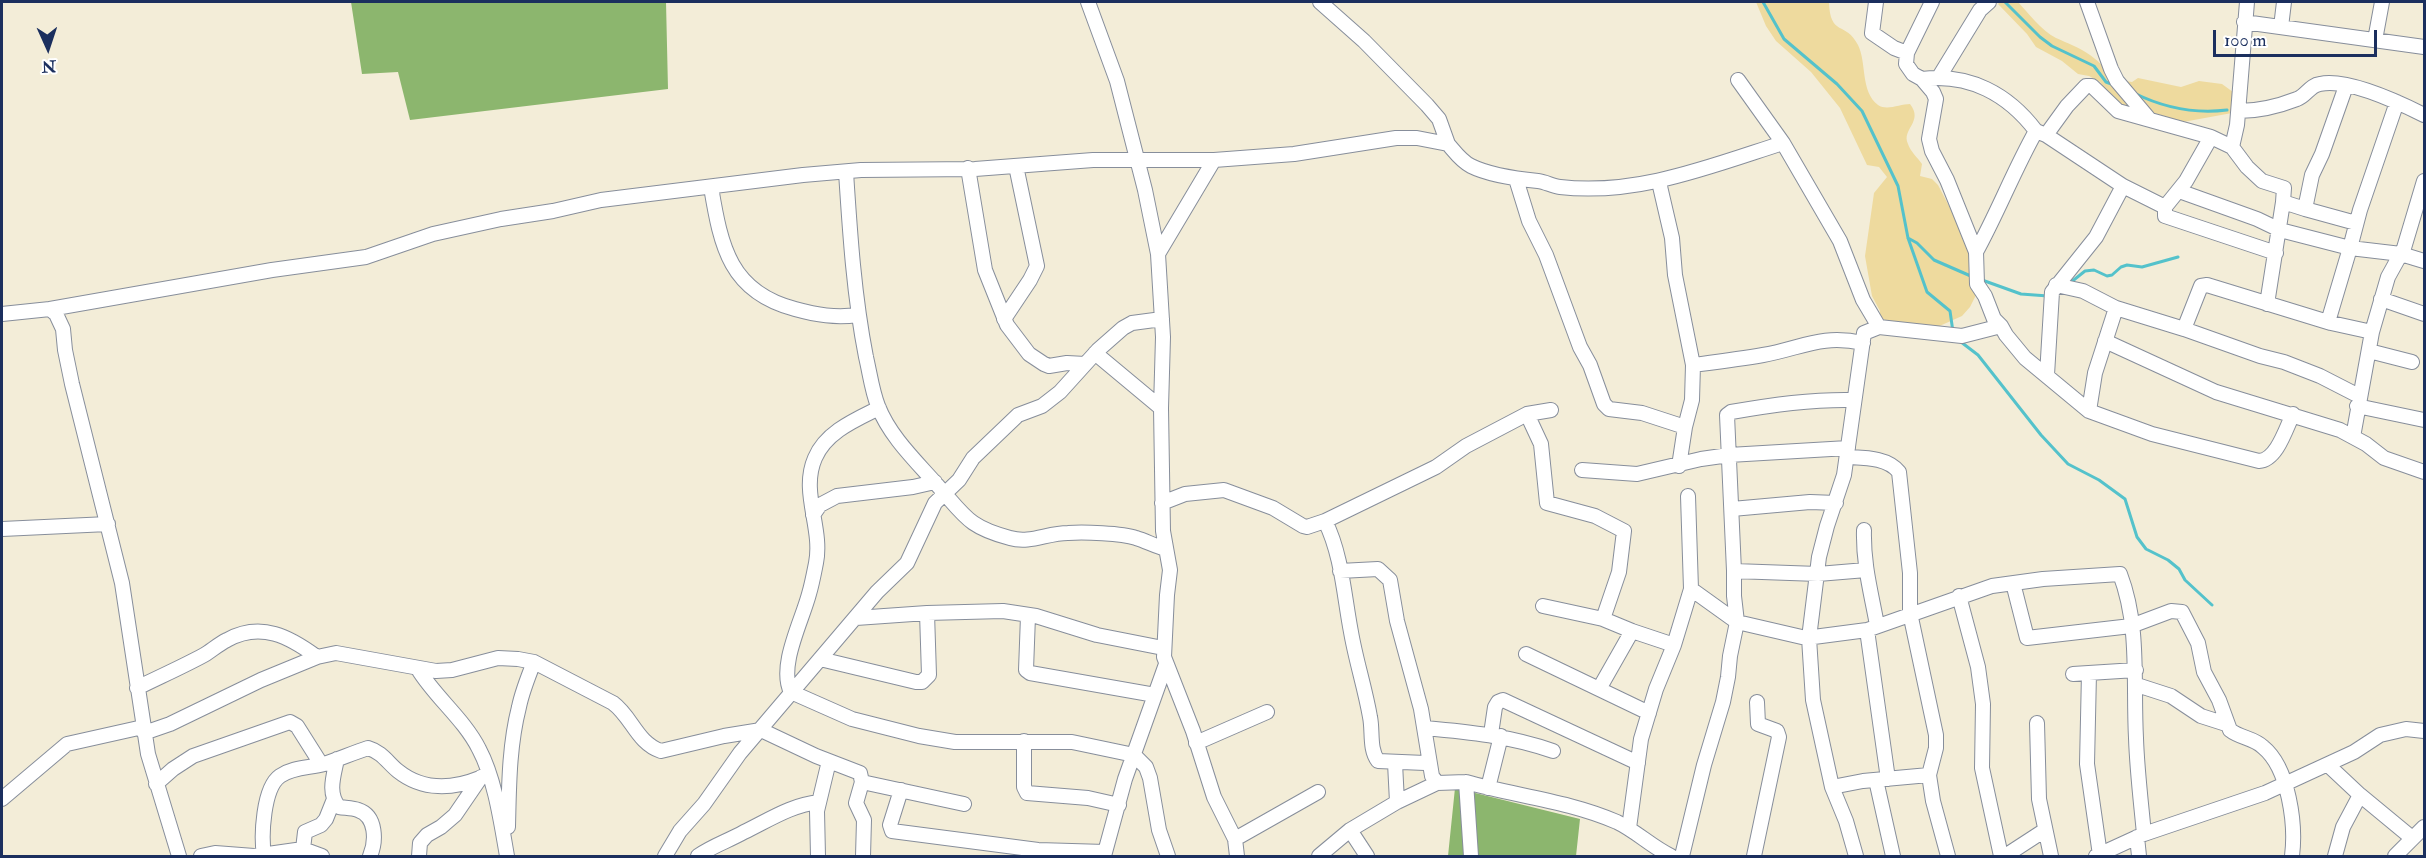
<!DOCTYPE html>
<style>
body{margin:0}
#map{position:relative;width:2426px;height:858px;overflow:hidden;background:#f3edd8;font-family:"IM FELL Double Pica",serif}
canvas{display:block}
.frame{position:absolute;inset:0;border:3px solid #1b2f5e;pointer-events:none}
.north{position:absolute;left:18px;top:18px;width:60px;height:60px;-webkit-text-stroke:4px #fff;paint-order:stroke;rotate:177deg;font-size:16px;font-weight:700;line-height:24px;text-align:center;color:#1b2f5e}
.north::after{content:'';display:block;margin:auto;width:21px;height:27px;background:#1b2f5e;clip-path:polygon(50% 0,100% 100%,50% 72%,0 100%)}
.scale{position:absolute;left:2213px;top:30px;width:164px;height:27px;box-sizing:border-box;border:3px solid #1b2f5e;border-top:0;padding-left:8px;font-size:18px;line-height:21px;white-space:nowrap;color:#1b2f5e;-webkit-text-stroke:4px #fff;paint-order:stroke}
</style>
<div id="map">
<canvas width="2426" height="858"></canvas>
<div class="frame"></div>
<div class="north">N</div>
<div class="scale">100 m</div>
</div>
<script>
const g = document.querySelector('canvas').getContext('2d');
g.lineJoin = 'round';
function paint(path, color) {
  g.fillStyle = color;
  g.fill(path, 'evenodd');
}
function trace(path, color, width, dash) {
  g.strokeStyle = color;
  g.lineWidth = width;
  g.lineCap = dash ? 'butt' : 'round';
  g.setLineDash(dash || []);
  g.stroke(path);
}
paint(new Path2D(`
 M351,2H666L668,89L410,120L398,72L362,74Z
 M1455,788L1580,819L1576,856H1448Z`), '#8cb66e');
paint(new Path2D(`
 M1756,2H1829C1830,37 1846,21 1858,45C1867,63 1860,91 1878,105C1887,111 1900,104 1910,104C1924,122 1901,129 1908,144C1910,151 1918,158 1922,164L1920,176L1932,179L1938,185L1974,254L1977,293L1970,307L1962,316L1935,328L1894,325L1880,317V311L1872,296L1865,256L1874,193L1887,177L1879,167L1867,165L1840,108L1811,72L1776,41L1766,26Z
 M2000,2H2018C2029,14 2041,30 2056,38C2067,43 2079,47 2090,55C2104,65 2115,80 2132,82L2138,78L2181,87L2199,81L2222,84L2233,92L2232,113L2183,122L2122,107L2110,97L2100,82L2089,76L2078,74L2062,61L2036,47L2027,34L1998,4Z`), '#eeda9e');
trace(new Path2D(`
 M1763,2L1784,39L1837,84L1862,111L1898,186L1908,238L1927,292L1950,311L1953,332
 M2005,2L2040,37L2052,46L2094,66L2106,82L2114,85
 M2134,93C2164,108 2194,114 2227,110
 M1908,238L1917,243L1934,260L1973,277
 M1982,280L2021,294L2048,296
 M2070,283L2085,271L2094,270L2107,276L2112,275L2121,267L2127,265L2142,267L2178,257
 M1961,342L1978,355L2041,435L2068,464L2099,480L2125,499L2137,537L2146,549L2168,560L2179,569L2185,580L2212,605`), '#54c2cb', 3);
const minor = new Path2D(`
 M1088,2L1117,81L1145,190L1158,254L1163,337L1161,408L1163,531L1170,570L1167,595L1164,657L1193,731L1214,797L1235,839L1237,856
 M1320,2L1364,41L1427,105L1439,119L1448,144
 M1876,2L1872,33L1894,48L1907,53
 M1932,2L1907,53L1906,64L1913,74L1922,79L1933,92L1936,99L1929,139L1932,151L1947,180L1976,252L1977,284L1985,296L1994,319L2001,326L2006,335L2025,358L2089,411L2152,434L2259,461C2277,460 2286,428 2293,414
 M2087,2L2111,69L2117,81L2150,120
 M2244,22L2424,47
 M2281,27L2284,2
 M2375,40L2382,2
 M1939,77L1980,10L1989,2
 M1922,79C1969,73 2008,94 2036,131
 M1738,80L1783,143L1840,241L1863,300L1879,327
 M2397,102L2360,210L2350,248L2401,254L2424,261
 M2239,111C2257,111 2279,106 2297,99C2306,96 2310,85 2320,84C2347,78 2400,103 2424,115
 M2046,135L2067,106L2086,86H2092L2118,111L2211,137L2186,181L2165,207
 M2211,137L2232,147L2247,167L2262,181L2284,188L2283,202
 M2232,147L2237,125L2247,2
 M968,168L985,270L1007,325L1029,354L1044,364L1049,366L1067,363L1085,364
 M846,172C850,234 854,296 866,357C870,374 872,391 878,406C890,437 917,462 938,486C965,516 968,527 1010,538C1030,544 1047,533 1068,533C1083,532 1122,533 1136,538C1146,541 1155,546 1166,549
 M1516,179L1529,221L1546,255L1580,347L1590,365L1604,404L1609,409L1642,413L1685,427
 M1659,182L1672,238L1675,275L1693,365L1692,400L1685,427L1679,466
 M711,187C721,247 730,292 795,309C817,315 835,318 858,315
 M2179,191L2257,219L2280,230L2350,248L2328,322
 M2305,209L2356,223
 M1976,252C1998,212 2014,170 2036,131L2046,135L2123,186L2165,207V216L2276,253
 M1158,254L1214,160
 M2056,285L2083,291L2116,308
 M2381,299L2424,314
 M2267,304L2283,202L2305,209L2312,175L2322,154L2346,86
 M50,309L272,270L366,257L433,234L501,219L553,211L601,200L803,175L861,170L975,169L1093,160H1214L1294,154L1396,138H1417L1448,144C1455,152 1461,161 1471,166C1489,175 1518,179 1538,181C1546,182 1552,186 1560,187C1637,196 1711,166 1783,143
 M2,314L50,309L56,314L63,329L65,350L72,384L122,583L148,754L179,856
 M1004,319L1030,280L1037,266L1016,166
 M2184,329L2201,286L2207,285L2331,323L2372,332L2353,437
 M2372,332L2388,277L2404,248L2424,181
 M2105,341L2216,392L2340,430L2366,444L2384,458L2424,472
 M2369,351L2412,362
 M1095,353L1161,408
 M1693,365C1716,362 1740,359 1763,355C1802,348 1821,334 1863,343
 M2047,375L2052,292L2096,237L2123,186
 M2357,406L2424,420
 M879,408C855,420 826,432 815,458C800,492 823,528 816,563C814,573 812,584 809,594C802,621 778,666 791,692L852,719L919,736L955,742H1072L1134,755L1146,767L1150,778L1159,830L1168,856
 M2089,411L2095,373L2116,308L2184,329L2260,356L2284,362L2320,376L2359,396
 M1527,414L1541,444L1547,503L1595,516L1624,531L1619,572L1603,619
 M1847,457C1864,458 1887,457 1899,472L1910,573V613L1936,735V748L1929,775
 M1582,470L1637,474L1701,459L1729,455L1848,448
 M1688,496L1691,589L1737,622L1806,638L1867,630L1992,586L2043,579L2120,574C2140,626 2133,683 2136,738C2137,770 2141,802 2144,834
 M1162,503L1185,494L1224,490L1273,508L1303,526L1307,527L1325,521
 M1732,509L1810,502L1836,503
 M813,515L820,505L837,496L913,487L935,482
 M2,529L108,524
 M1864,530C1863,564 1871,592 1877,625
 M1340,571L1378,569L1390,580L1397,621L1421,709L1432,776L1437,783
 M1734,571L1818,574L1866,570
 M2013,583L2027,638L2131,626L2171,611L2182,612L2198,643L2204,672L2219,700L2230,730C2240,738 2254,738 2263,747C2289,768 2296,825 2292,856
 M1959,596L1978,667L1983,704L1982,768L2001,856
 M1543,606L1603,619L1632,631L1674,645
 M927,613L1003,611L1036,616L1097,635L1163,648
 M1028,616L1026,670L1030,673L1155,695
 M1867,630L1888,779
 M1526,654L1649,713
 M820,659L916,682H922L929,675L927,613L856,618
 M418,669C435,697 464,719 479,749C495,779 501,822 507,856
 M2089,673L2087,764L2100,855
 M2073,674L2136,670
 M2137,685L2171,696L2201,716L2226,724
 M137,688C159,677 182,667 204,655C212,650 219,644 227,640C261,621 290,637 317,657
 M1599,689L1632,631
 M2037,723L2039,799L2051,856
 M1425,728C1469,732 1510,736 1553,751
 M144,733L170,724L261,680L317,657L336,653L436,671L452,670L498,658L518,659L534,662L613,703C632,717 637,743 661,751L724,736L761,730L816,756L860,773L862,782L856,803L864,820L863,856
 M1491,734L1495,707L1498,702L1503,700L1638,763
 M1024,741V787L1027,793L1088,798L1119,805
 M1196,743L1267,712
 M337,759C334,775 327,793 339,807C345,808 353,808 358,810C377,816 376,842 370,856
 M1429,761L1425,763L1378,761C1369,749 1373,731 1370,717C1365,688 1356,661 1351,632C1344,596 1342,555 1325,521L1436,467L1466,446L1527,414L1551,410
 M1395,763L1397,802
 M2328,765L2360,795L2343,827L2335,856
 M1876,780L1893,856
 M862,782L964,804
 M1466,782L1471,856
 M156,784L173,769L193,756L290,722L297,726L321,764
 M1832,787L1863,781L1929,775L1933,801L1948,856
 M1488,788L1501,736
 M901,790L890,825L892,831L1038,850L1105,852
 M2360,795L2412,838
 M2,799L67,744L143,727
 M508,827C509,787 509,746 519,707C522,692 528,677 534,662
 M1629,828L1641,739L1656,689L1674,645L1691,589
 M1350,830L1367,856
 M2137,837L2139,856
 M1235,839L1318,792
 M303,849L305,832L321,825L326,819L334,799
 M264,855C261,836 263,788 280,776C293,767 310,768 324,764C339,759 353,753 368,748C382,752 388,763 398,771C423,791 453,789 480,778
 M201,856L215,853L254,856L303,849L322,856
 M419,856L420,843L427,835L441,827L455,815L481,777
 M665,856L680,831L704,804L740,753L877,592L907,563L935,503L959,480L973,458L1018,415L1042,406L1060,392L1098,350L1123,328L1132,323L1162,319
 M698,856C712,846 728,841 744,832C769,820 791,805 819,802
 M818,856L817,811L829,761
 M1104,856L1125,779L1166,664
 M1319,856L1350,830L1397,802L1437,783L1466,782C1516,796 1569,801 1617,822C1636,831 1652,847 1671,856
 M1682,856L1704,765L1723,702L1728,677L1730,656L1737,622L1734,596V571L1727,415L1731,412C1772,405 1812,399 1854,400
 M1754,856L1779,737L1777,731L1758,724L1757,702
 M1856,856L1846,821L1832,787L1813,700L1809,638L1819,557L1827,526L1844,475L1864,333L1879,327L1962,336L2001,326
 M2005,856L2045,830
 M2096,856L2144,834L2265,793L2354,752L2380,735L2406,729L2424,731
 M2395,856L2424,827`);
trace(minor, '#878e9b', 16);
trace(minor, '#fff', 14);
</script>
